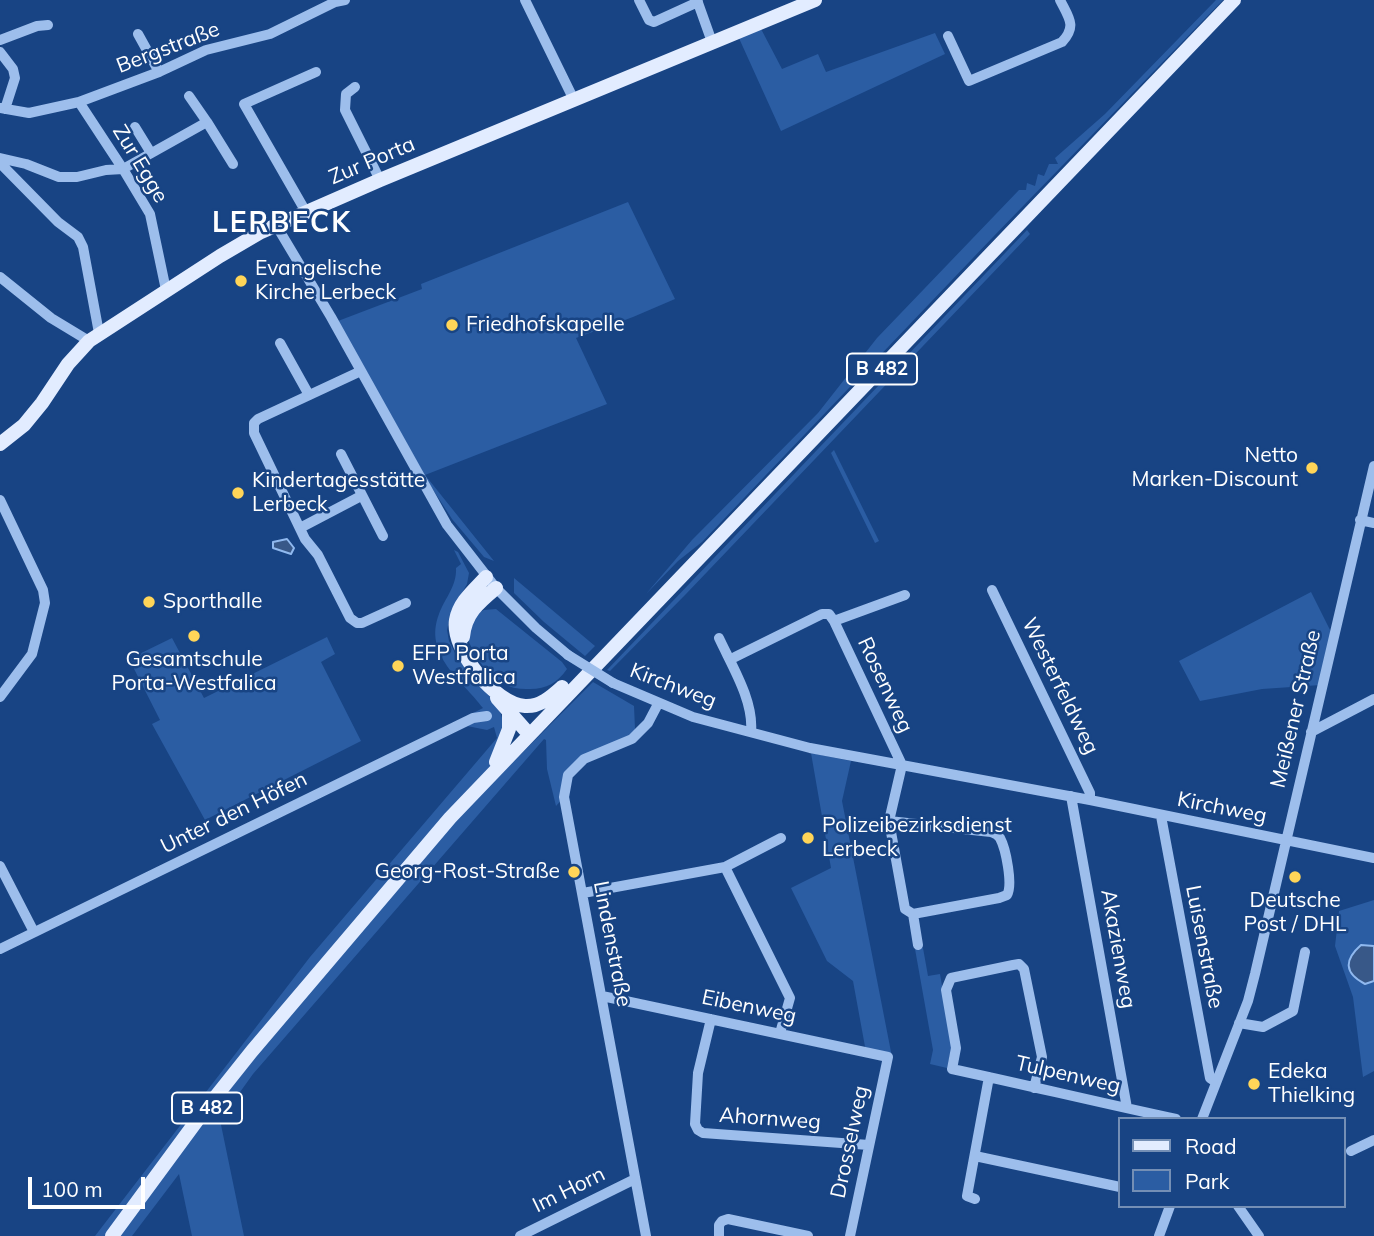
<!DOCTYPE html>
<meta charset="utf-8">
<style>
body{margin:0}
#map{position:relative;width:1374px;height:1236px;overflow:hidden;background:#184484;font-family:Mulish,sans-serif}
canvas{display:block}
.legend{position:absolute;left:1118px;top:1117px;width:228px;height:91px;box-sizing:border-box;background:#184484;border:2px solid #748fb5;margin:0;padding:9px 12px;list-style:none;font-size:21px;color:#fff}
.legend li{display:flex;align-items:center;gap:14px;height:35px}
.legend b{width:35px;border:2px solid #748fb5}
.scale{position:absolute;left:28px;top:1177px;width:117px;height:32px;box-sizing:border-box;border:4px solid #fff;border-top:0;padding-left:9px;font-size:21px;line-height:24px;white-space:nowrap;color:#fff;-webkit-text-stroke:5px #184484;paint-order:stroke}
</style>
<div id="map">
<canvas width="1374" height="1236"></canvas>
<ul class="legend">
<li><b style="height:9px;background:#e2ecff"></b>Road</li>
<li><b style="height:19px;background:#2b5da3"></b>Park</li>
</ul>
<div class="scale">100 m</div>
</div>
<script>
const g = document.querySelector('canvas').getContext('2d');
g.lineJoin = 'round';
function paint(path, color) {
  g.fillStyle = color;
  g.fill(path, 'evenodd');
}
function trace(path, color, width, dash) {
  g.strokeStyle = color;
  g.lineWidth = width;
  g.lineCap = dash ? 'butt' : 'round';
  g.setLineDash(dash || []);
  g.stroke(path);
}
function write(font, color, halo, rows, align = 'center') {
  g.font = font + ' Mulish,sans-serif';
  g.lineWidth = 5;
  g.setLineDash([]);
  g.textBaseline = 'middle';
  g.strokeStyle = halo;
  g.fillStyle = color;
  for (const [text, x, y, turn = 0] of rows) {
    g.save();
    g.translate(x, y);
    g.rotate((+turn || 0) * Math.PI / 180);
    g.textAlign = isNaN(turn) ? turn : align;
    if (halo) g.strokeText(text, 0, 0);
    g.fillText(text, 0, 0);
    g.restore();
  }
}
paint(new Path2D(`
 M1216,0H1223L993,237L702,542L678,561L646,594L692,540L818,413L877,338L1019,190H1026L1027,183L1035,186L1038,174L1044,176L1049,164H1058L1055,158L1105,114Z
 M760,27L782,69L818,54L826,72L935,33L945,54L781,131L738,36Z
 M628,202L675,299L633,317L576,338L607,404L425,475L494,561L484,557L452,519L430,485L338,321L422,289L421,284Z
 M1027,230L1030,234L686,594L610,671L607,670Z
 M834,450L879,541L875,543L831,453Z
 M454,550L458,552L469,573L467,584L451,612L447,630L449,641L456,655L474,679L499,707L514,761L593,682L634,706L635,729L632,741L585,761L571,778L567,794L556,806L547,769L546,740L544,739L253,1074L220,1120L244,1236H192L179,1174L132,1236H95L310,957L497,738L494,727L487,730L467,726L406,747L483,708C462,680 423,655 439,614C445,598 457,586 456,568L461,564Z
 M514,578L595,646L585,656L544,622L514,593Z
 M1311,592L1332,634L1321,685L1262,689L1200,701L1179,661Z
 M496,609L562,662L567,669C557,683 547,689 530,689C496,691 480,666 467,638L474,615L484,610Z
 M327,637L335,654L321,662L361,741L205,820L152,724L160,720L129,659L172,638L204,698Z
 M811,753L851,761L842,801L892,1057L866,1052L853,981L827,961L791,888L831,868Z
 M1374,900V946L1361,945L1365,984L1374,981V1071L1363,1077L1353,997L1335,946L1339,911Z
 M923,948L928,976L940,974L952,1044L947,1068L930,1064L933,1050L915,949Z`), '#2b5da3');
const water = new Path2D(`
 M287,539L294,548L291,554L273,548V542Z
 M1361,945L1374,946V981L1365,984C1344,973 1344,960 1361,945Z`);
paint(water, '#385888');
trace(water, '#90b9ef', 2);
trace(new Path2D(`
 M525,0L574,100
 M639,0L649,20L654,22L698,2
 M697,0L712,42
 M138,34L159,72
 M948,36L969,81L1062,42C1077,26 1069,18 1060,0
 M0,40L37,26L48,25
 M0,52L13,69L15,78L5,109
 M355,87L346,94L345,110L380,180
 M189,96L207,122
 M79,102L123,169L150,214L166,290
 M0,108L29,113L79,102L159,72L206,50L270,34L335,2L345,0
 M135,127L151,153
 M0,158L26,164L59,177H77L106,170L123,169L207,122L233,164
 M0,163L58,222L78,237L83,247L99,333
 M306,212L244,104L316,72
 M276,225L331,317L447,525L496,588L536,628L568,655
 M0,277L51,318L89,341
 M280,343L309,395
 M361,371L258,419L254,423V433L305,539L318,555L350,618L357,623H362L406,603
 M341,454L383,536
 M0,500L43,590L45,603L32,654L0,697
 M1360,520L1374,523
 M300,528L361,496
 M992,590L1090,793V800
 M834,621L905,595
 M719,638C732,666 754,701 751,732
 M735,657L822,614H829L834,621L902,765L889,821L905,909L913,914
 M613,683L693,717L810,748L1090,800L1374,858
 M1311,732L1374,699
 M1071,796L1127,1108
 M1161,816L1210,1078L1216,1082
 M889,821L991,832C996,834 997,834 1000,838C1006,849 1013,885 1007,895L999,898L913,914L918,945
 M0,866L34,932
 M725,867L790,998L780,1033
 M583,893L725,867L781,838
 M0,949L473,718L487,716
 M602,996L888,1057L850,1236
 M711,1019L698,1073L695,1124L698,1130L703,1133L869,1145
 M1239,1023L1263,1027L1293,1011L1305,952
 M1034,1088L1042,1057L1024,969L1019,964L1013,965L951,978L946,990L956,1048L952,1069C1026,1085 1101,1103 1176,1119
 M1202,1119L1248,1001L1255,974L1374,466
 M1351,1151L1374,1140
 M975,1156L1120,1187
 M975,1199L967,1196L989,1077
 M1238,1206L1259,1236
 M520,1236L635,1179
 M646,1236L564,797L568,775L584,759L632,739L648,723L658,704
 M719,1236V1225L722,1221L728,1219L808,1236
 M1159,1236L1170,1206`), '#9dbeec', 10);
trace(new Path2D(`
 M0,444L24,425L42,403L68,364L89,341L220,256L261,232L380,180L815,0
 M486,577C474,590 459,602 456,620C451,650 495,704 525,706C540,707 552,696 562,687
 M463,637C465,614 478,603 496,588
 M497,698L528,733
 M496,762L509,729V713
 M112,1236L201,1115L252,1051L450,818L1234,0`), '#e2ecff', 14);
trace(new Path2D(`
 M568,655L613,683`), '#9dbeec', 10);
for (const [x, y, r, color] of [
 [241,281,7,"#ffd558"],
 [452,325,7,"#ffd558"],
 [1312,468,7,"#ffd558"],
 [238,493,7,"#ffd558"],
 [149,602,7,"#ffd558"],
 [194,636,7,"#ffd558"],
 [398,666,7,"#ffd558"],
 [808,838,7,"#ffd558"],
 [574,872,7,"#ffd558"],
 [1295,877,7,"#ffd558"],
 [1254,1084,7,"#ffd558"]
]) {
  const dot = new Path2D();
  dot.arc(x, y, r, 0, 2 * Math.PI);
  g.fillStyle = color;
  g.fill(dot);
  trace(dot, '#184484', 2.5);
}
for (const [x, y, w] of [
 [882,369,70],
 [207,1108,70]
]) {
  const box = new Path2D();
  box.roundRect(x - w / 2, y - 15.5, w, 31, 5);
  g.fillStyle = '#184484';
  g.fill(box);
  trace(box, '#fff', 2);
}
write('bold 19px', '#fff', null, [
 ["B 482",882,369],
 ["B 482",207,1108]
]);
write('21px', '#fff', '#184484', [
 ["Bergstraße",168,48,-21],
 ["Zur Porta",372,161,-23],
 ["Zur Egge",140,164,59],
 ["Rosenweg",885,685,65],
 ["Kirchweg",673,686,21],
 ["Westerfeldweg",1060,686,64],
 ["Meißener Straße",1296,709,-77],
 ["Kirchweg",1222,808,11],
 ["Unter den Höfen",234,813,-26],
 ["Lindenstraße",612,944,79],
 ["Luisenstraße",1204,947,79],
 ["Akazienweg",1118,949,80],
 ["Eibenweg",749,1007,12],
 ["Tulpenweg",1068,1075,13],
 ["Ahornweg",770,1119,4],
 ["Drosselweg",850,1142,-78],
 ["Im Horn",569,1190,-26]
]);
write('21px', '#fff', '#184484', [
 ["Evangelische",255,269],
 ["Kirche Lerbeck",255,293],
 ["Friedhofskapelle",466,325],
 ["Netto",1298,456,"right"],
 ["Marken-Discount",1298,480,"right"],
 ["Kindertagesstätte",252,481],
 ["Lerbeck",252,505],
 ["Sporthalle",163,602],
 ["EFP Porta",412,654],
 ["Westfalica",412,678],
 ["Gesamtschule",194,660,"center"],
 ["Porta-Westfalica",194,684,"center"],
 ["Polizeibezirksdienst",822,826],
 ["Lerbeck",822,850],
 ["Georg-Rost-Straße",560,872,"right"],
 ["Deutsche",1295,901,"center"],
 ["Post / DHL",1295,925,"center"],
 ["Edeka",1268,1072],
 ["Thielking",1268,1096]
], 'left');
g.letterSpacing = '2px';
write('bold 28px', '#fff', '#184484', [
 ["LERBECK",282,224]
]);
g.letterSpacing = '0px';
</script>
